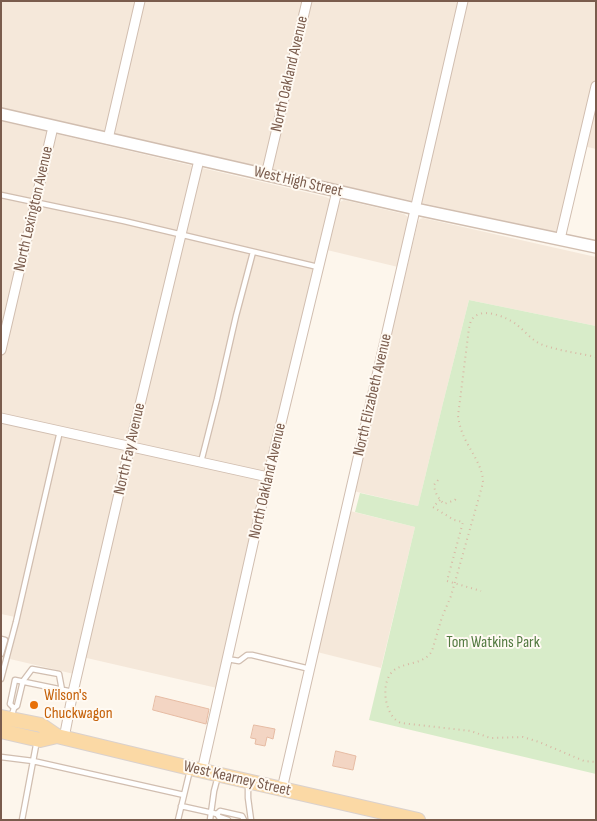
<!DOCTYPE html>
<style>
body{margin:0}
#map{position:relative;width:597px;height:821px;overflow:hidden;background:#fdf6ec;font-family:"Sofia Sans Condensed",sans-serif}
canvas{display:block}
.frame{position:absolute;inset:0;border:2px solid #7a5c4d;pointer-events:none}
</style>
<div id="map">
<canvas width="597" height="821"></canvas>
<div class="frame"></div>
</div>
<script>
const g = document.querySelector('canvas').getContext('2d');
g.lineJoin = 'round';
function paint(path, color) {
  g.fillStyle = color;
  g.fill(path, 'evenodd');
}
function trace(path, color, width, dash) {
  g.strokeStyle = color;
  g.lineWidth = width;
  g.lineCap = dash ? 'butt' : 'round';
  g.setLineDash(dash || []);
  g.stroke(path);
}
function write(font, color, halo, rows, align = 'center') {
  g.font = font + ' "Sofia Sans Condensed",sans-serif';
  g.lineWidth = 4;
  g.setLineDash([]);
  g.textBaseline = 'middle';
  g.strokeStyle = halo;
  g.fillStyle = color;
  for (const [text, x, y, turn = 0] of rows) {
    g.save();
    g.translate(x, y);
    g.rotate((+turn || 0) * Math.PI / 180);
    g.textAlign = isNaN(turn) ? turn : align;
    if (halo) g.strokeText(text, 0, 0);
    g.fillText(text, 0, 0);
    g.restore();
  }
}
paint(new Path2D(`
 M1,1H596V149L579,145L559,229L556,232L550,231L349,187L1,108Z
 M1,121L326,197L330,199V204L217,688L78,656L74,674L10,659L20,618L1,614Z
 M344,200L404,214L408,217L409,222L398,267L327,250L338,205L340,202Z
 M423,218L596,257V326L469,300L443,403L418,506L353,491L418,222L420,219Z
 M350,511L415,527L381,668L317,652Z`), '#f5e8da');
paint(new Path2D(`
 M469,300L596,326V774L369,720L415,527L355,512L360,493L418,506L443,403Z`), '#d8ecc9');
const building = new Path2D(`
 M156,696L209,709L206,724L153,710Z
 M254,725L275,729L273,739L267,737L265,746L255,744L256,739L251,738Z
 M336,751L356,756L353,770L333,766Z`);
paint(building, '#f3d5c3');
trace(building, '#e6bba3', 1);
const service = new Path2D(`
 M1,195L124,221L318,267
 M201,462L217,399L236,316L253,252
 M1,639L5,640L1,654
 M227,659L239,661L247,655H252L310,669
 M1,679L16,622L60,431
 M14,708L10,704L15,680L73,692
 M11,718L14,708L17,706L23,681L32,669L59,674L62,690
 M1,757L33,761L184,795
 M248,784V798L251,820
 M181,806L217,814L219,817L228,820
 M217,814L220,811L242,816L244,820
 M22,820L37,740
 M178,820L190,770
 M210,820L214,791L218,776`);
const minor = new Path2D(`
 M108,139L140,1
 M266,175L307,1
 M560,239L596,86
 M1,350L53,127
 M1,418L268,477
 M64,738L73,692L130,446L199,160
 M202,771L268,477L337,191
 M282,789L463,1`);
const tertiary = new Path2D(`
 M1,114L416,209L596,247`);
const primary = new Path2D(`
 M1,717L41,725L57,736L190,768L418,820
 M1,731L40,740L57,736`);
trace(service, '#d1beb0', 7);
trace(minor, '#d1beb0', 11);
trace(tertiary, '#d1beb0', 14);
trace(primary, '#dad1cd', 16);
trace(new Path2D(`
 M596,357C578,353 560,351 543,345C532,341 525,331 516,324C506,317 483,307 473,318C470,321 470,325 469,328L458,416C459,422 460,427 462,432C468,449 483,464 483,483L451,596L442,617L432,651C423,666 403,661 392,672C380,685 385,717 401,723L471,731L490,738L523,737L539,742L584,761L596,762
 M438,480L434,485C435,493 438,498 444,504L455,500L458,496
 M440,500L433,507L454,520L463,522L447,581L481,591`), '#d9b8a5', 2, [1, 4]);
trace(service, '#fff', 4.5);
trace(minor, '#fff', 9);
trace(tertiary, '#fff', 11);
trace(primary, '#fbd9a5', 14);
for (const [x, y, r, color] of [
 [34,705,5,"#e8710a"]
]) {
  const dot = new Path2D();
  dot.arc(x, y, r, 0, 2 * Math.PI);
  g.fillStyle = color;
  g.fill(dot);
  trace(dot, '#fffaf3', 2);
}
write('16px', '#7a5c4d', '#fffaf3', [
 ["North Oakland Avenue",290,74,-77],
 ["West High Street",298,182,13],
 ["North Lexington Avenue",34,209,-77],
 ["North Elizabeth Avenue",373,395,-77],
 ["North Fay Avenue",130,449,-77],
 ["North Oakland Avenue",268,481,-77],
 ["West Kearney Street",237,779,13]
]);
write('16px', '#537a41', '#fffaf3', [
 ["Tom Watkins Park",493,643]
]);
write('16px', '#c56008', '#fffaf3', [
 ["Wilson's",44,696],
 ["Chuckwagon",44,714]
], 'left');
</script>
